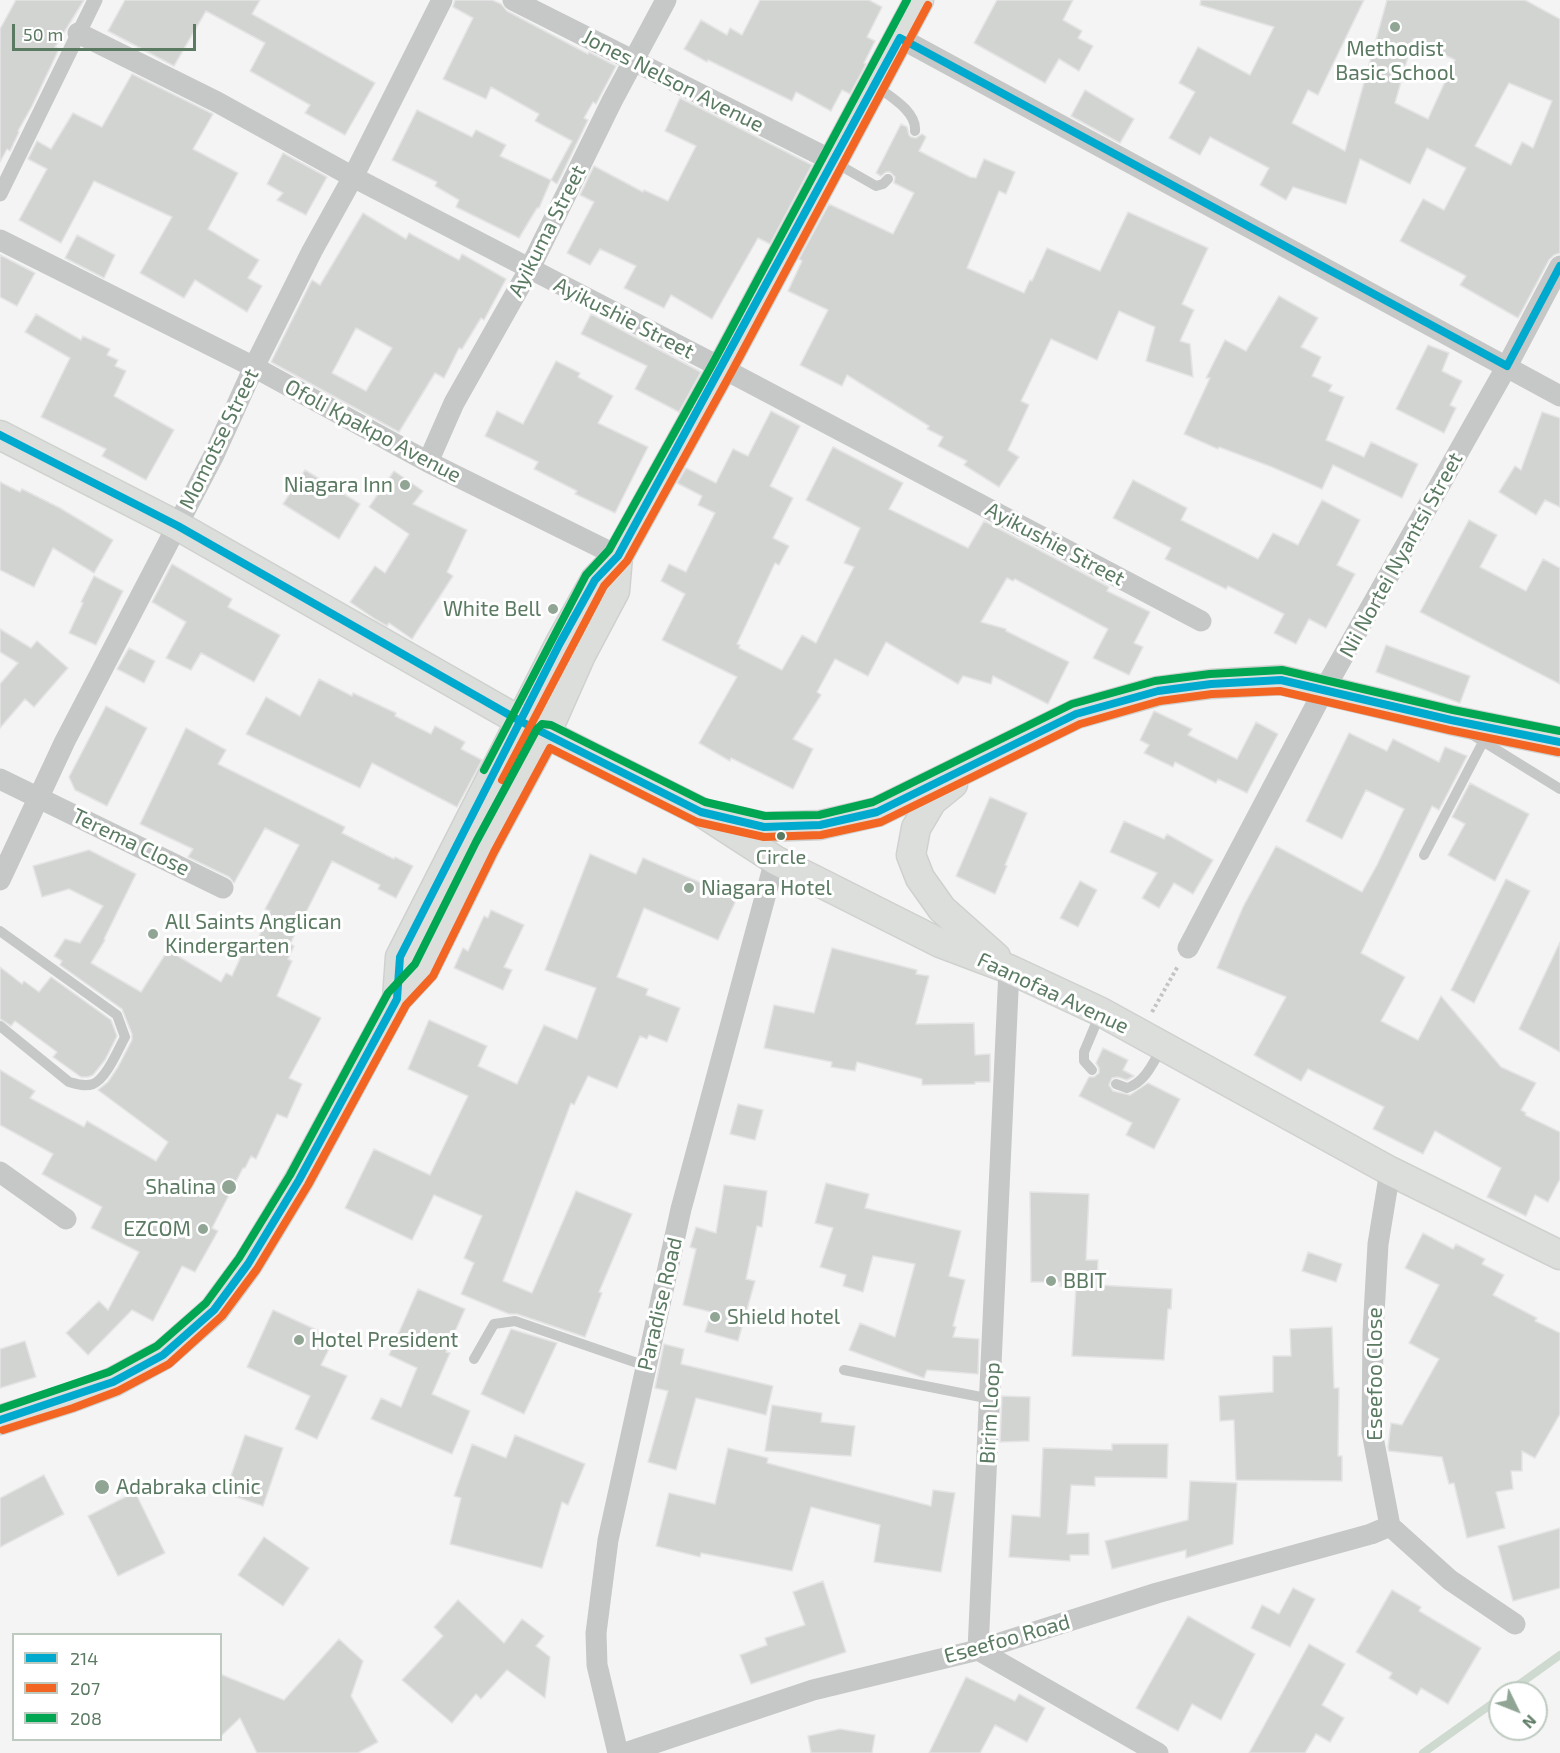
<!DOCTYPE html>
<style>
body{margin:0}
#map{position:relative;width:1560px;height:1753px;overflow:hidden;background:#f5f4f4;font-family:"Exo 2",sans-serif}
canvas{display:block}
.legend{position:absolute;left:12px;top:1633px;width:210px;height:108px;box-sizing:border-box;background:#fff;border:2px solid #bdcac0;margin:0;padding:8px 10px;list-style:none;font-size:18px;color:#5b7a62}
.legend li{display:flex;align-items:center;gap:12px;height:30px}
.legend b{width:30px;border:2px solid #bdcac0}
.north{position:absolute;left:1488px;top:1681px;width:60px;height:60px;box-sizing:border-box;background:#fff;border:2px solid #bdcac0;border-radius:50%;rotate:133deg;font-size:16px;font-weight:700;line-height:24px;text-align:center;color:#5b7a62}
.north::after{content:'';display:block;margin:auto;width:21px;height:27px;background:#91a595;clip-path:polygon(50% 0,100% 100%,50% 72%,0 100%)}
.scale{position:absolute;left:12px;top:24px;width:184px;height:27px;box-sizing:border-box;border:3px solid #5b7a62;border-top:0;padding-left:8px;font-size:18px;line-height:21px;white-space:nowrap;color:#5b7a62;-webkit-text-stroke:4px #fff;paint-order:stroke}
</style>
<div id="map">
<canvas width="1560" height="1753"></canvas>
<ul class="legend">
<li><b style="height:8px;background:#00a9ce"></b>214</li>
<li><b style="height:8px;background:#f26522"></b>207</li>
<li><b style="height:8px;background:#00a651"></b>208</li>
</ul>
<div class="north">N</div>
<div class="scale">50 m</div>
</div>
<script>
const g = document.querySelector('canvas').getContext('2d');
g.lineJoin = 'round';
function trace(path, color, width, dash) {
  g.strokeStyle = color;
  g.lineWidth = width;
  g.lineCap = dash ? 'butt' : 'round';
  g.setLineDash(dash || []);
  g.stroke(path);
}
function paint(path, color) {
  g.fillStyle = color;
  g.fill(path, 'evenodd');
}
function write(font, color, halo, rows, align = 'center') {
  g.font = font + ' "Exo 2",sans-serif';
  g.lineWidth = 6;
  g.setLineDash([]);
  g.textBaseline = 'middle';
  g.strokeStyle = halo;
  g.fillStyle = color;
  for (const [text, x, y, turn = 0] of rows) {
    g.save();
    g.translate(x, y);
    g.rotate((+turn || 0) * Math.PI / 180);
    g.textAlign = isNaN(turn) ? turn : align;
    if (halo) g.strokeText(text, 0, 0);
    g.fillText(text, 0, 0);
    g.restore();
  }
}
trace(new Path2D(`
 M1507,1693L1560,1655
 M1423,1753L1500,1698`), '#cedacf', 8);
const building = new Path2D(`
 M16,0H84L55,47L59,49L32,106L18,131L19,132L10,151L7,149L0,162V29Z
 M125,0H260L252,14L375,83L345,135L305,113L310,105L250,71L265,43L206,11L174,66L108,31Z
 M455,0H492L501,4L507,11L588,54L589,52L616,66L596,104L593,102L584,118L588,120L557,184L551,180L572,141L535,121L539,114L491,87L486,99L443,79L473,18L453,7Z
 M760,0H869L882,7L867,37L875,41L864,63L866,64L850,94L842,90L831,111L796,92L792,101L708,60L707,62L684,49L701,20L727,35L730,28L742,35Z
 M997,0H1073L1063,20L1082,31L1078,38L1093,46L1079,71L1059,59L1045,83L974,43Z
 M1201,0H1364L1318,95L1308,90L1292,123L1345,151L1387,0H1525L1560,19V253L1554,255L1549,260L1518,318L1460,285L1466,276L1400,241L1423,199L1444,210L1466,168L1427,148L1410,184L1360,159L1346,204L1293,187L1286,200L1260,185L1269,168L1210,137L1200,155L1169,138L1195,92L1179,83L1198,47L1250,75L1274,27L1200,5ZM1413,39L1455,60L1428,119L1395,103ZM1509,83L1552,101L1533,148L1522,142L1511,165L1475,146Z
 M132,74L213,114L193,149L238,173L208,229L259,260L248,278L262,286L247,312L195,280L184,298L140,273L172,217L94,181L61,243L19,220L47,169L28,159L37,141L51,149L73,113L102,127Z
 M1085,90L1134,119L1120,143L1071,116Z
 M680,98L812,165L770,244L758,238L712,319L671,295L664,308L624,288L636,266L600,249L590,265L567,253L594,202L580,195L594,166L643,192L644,190L668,201L696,146L665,131Z
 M417,110L472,137L476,130L506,145L500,156L551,180L539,208H537L519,238L456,207L459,200L435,186L437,182L392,160Z
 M901,124L907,127L909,135L911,137L916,138L922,134L926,137L919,151L970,177L976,178L984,159L1015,172L1006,194L999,191L967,268L1024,293L1030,280L1032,281L1047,248L1100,271L1128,212L1208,248L1182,304L1194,310L1180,341L1190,344L1193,377L1146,361L1155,327L1119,311L1097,360L1051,339L1021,401L1029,405L1008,450L1019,457L999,487L964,465L967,461L938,446L943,437L927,429L929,426L847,375L842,386L800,365L828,310L788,291L802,261L799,259L829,204L893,234L914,193L894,183L895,177L890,172H886L881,176L876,173Z
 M283,153L327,177L306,215L277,200L283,193L267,184Z
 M363,213L406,239L409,233L459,260L462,254L506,279L484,320L481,318L462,349L459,348L444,378L435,373L399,432L271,362L312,280L320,285ZM356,328L392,348L366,391L332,373Z
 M77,235L115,255L104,278L65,258Z
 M0,255L35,273L17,306L0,297Z
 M1279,296L1318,318L1301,347L1321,357L1312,376L1332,385L1329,391L1344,397L1326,440L1364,457L1371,442L1418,464L1402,498L1333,465L1322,489L1272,467L1219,447L1218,449L1184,434L1210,378H1206L1225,340L1246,351Z
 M36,314L81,340L83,336L110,349L107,355L118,360L115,366L126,371L114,396L174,430L146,480L102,456L106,449L41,417L70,358L25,332Z
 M591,314L701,372L679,412L635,389L647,366L581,334Z
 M1428,345L1449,353L1442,371L1462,381L1450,405L1456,408L1444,433L1396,409Z
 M556,361L580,373L578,377L613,396L598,423L648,447L615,513L575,494L577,491L534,469L538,462L485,436L497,411L523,424Z
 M771,411L800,426L770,486L793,498L773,538L789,546L779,565L775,563L737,644L740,645L739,648L782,670L802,635L816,643L854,567L844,563L860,528L806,500L833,447L903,483L889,509L968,548L984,521L1109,587L1107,591L1150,612L1134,643L1143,647L1129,675L1093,658L1108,629L1015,579L1013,581L1007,578L981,622L1006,629V631L1069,662L1048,704L993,676L991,684L963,676L958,684L886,642L868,676L835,659L817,692L821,695L793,739L813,749L793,789L731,758L730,761L699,743L737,677L662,640L685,594L661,581L669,564L686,572L715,513L698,505L702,496L677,483L686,468L716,483L733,449L748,456Z
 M1542,412L1560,418V507L1545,500L1536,515L1499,492L1515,466L1521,470Z
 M305,470L360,504L339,539L283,504Z
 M394,471L423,491L413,504L467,530L447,572L453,576L412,639L389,623L387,626L375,619L350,602L375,566L385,573L409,534L369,507Z
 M1133,480L1187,508L1181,520L1258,559L1273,533L1298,545L1322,500L1360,520L1337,565L1355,574L1326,628L1309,619L1296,644L1274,633L1284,614L1228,586L1226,589L1165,559L1171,548L1113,518Z
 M0,482L20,492L22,489L60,508L113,540L94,573L53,548L34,587L0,570Z
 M1469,520L1497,535L1480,567L1526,591L1543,559L1560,568V684L1420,612Z
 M172,564L232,599L228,607L280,635L254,682L201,653L191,670L166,658L186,622L152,602Z
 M94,576L123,591L96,645L69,633L83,603L81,602Z
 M0,629L31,648L37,641L68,668L34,707L25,699L0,728V684L18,663L0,652Z
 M1386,645L1470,676L1460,703L1376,672Z
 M129,648L155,661L144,683L117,669Z
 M319,679L352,696L353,693L396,713L395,716L431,734L435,726L465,742L461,749L482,760L457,807L372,763L360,788L246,734L266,697L300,716Z
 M106,706L147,728L107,806L75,790L69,777Z
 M1154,711L1192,729L1188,735L1237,759L1256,722L1278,734L1247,793L1218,779L1216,783L1175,762L1173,767L1144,753L1149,745L1140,740Z
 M186,728L226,750L218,764L345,827L342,833L394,859L395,857L413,866L396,898L378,889L380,885L332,861L290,944L294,946L288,959L292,961L277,996L321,1018L289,1078L302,1084L287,1118L277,1114L256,1159L251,1156L245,1168H243L212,1228L218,1231L195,1272L182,1266L153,1321L132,1310L88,1355L66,1333L99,1301L108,1310L139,1252L91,1228L102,1207L42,1174L53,1154L0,1125V1070L35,1091L30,1098L84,1127L87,1121L156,1161L168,1142L98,1090L108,1082L118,1067L132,1040V1034L122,1009L60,965L62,961L54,956L65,939L80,943L103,906L69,889L42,897L33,866L89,850L136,874L104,939L105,940L91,963L141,992L168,950L221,982L226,973L232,976L243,952L251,955L270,911L265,909L299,845L265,828L234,883L229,877L188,857L193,849L140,824Z
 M1349,733L1387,751L1393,739L1439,762L1445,747L1467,756L1439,810L1432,806L1361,953L1405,977L1381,1021L1418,1040L1441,996L1501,1067L1536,1083L1521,1110L1526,1113L1525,1115L1560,1132V1179L1548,1202L1535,1195L1526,1216L1487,1197L1501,1168L1435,1131L1423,1154L1373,1129L1384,1107L1308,1069L1301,1081L1254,1055L1286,997L1217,968L1243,907L1276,846L1362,892L1377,865L1404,809L1366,790L1342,839L1306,821Z
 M1470,783L1529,814L1495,881L1448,855L1465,824L1452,817Z
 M990,797L1027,813L1005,865L1007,866L995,894L956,876Z
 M1124,821L1164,839L1167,834L1213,860L1193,894L1174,883L1159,908L1142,898L1157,873L1110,852Z
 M590,854L636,874L643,858L737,898L718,940L644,908L617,977L648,989L646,995L680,1008L667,1042L649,1035L647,1039L640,1036L617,1088L588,1076L574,1105L571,1103L503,1281L532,1293L576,1191L632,1214L599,1292L602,1293L585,1337L517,1314H509L461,1294L474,1263L464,1258L482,1216L434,1195L412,1240L345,1208L374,1149L430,1175L468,1096L408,1069L429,1020L487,1046L478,1066L517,1084L544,1025L577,1039L596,988L545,970Z
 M1506,879L1530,891L1474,1003L1451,990Z
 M1080,881L1097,890L1078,927L1060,918Z
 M491,910L524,925L504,967L512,970L503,990L454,968L463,948L468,951L484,916L488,918Z
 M1560,942V1052L1519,1029Z
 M832,948L917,970L916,974L929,976L916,1024L974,1023L975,1055L990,1054V1082H975V1084L922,1085V1079L857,1062L855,1071L831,1067L832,1062L764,1048L774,1005L814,1013Z
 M0,967L22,984L24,981L39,992L51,977L111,1020L117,1036L105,1060L93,1075L88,1077H81L53,1057L57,1052L15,1021L11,1026L0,1019Z
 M1103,1048L1128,1060L1123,1070L1134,1076L1127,1080L1118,1077L1112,1078L1109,1085L1113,1091L1130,1095L1148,1083L1180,1099L1154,1149L1126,1135L1132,1123L1079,1096L1089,1077H1094L1099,1073V1068L1096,1063Z
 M738,1104L763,1110L755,1140L730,1134Z
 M826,1183L869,1194L865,1208L961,1231L949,1276L965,1280L953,1326L956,1327L953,1337L979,1339L978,1374L927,1370L924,1378L849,1350L860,1323L895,1337L915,1264L873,1256L863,1292L843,1286L846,1275L820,1267L833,1228L815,1223Z
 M724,1185L767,1191L762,1227L757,1226L746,1279L755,1281L738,1341L705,1332L711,1312L683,1305L696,1249L690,1247L696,1227L716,1233Z
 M1030,1192L1089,1194L1086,1260H1098L1097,1285L1172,1289L1171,1309H1168L1164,1360L1072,1356L1076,1287L1060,1286L1061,1282H1031Z
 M1423,1233L1453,1249L1456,1244L1485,1259L1482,1264L1504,1275L1493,1295L1537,1318L1535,1321L1560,1333V1414L1535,1458L1522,1451V1471H1511L1513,1489L1496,1492L1505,1528L1467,1538L1454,1483L1449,1484L1442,1457L1389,1451L1388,1447L1391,1423L1402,1425L1439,1359L1409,1343L1439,1285L1405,1268Z
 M1308,1252L1342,1264L1336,1282L1302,1271Z
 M418,1289L465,1309L446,1352L450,1353L432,1394L470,1411L452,1454L371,1419L381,1398L401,1407L417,1368L389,1355Z
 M273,1310L321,1332L316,1342L330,1347L321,1365L347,1376L317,1439L295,1429L310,1396L247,1367Z
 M1332,1327L1334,1388H1339L1338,1456H1342V1481L1236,1480L1234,1420L1220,1421L1219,1396L1273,1392V1356H1291L1290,1329Z
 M511,1329L557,1343L524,1414L481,1394Z
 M25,1341L36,1377L0,1388V1349Z
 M664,1344L684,1349L681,1364L773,1386L766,1415L696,1398L676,1470L648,1462L668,1391L655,1388Z
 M1002,1396L1030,1397L1029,1441L1000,1442Z
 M772,1405L822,1413L821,1422L855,1426L851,1456L765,1451Z
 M245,1435L283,1448L263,1506L225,1493Z
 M515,1435L585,1464L568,1505L562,1502L542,1568L450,1544L461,1498L454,1496L472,1444L506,1458Z
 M1112,1444H1168L1167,1478L1095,1477V1486L1071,1485L1067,1534L1089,1533V1555H1070V1561L1009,1557L1012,1515L1040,1517L1043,1448L1112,1450Z
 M728,1448L768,1458L767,1463L931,1506L933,1490L955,1493L941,1572L874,1562L880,1525L811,1507L792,1571L701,1553L700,1557L656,1546L669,1493L715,1504Z
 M44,1475L64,1514L0,1547V1498Z
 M1190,1481L1237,1483L1233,1544L1186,1558V1550L1112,1569L1105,1541L1188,1520Z
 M135,1492L165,1553L118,1576L88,1516Z
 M1560,1528V1588L1513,1601L1498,1546Z
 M264,1537L309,1568L283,1606L238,1575Z
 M823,1581L846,1652L751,1684L740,1655L767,1645L765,1638L805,1625L793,1592Z
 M1293,1588L1315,1599L1290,1647L1251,1628L1262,1605L1279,1614Z
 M1392,1590L1421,1607L1419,1611L1481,1648L1448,1704L1421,1688L1417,1695L1389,1678L1392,1673L1356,1652Z
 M458,1600L504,1643L522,1619L544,1636L536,1646L550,1657L545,1698L507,1670L481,1699L476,1694L452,1723L402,1680L443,1636L434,1627Z
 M1188,1616L1255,1654L1221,1720L1192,1704L1178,1731L1136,1708Z
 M339,1639L363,1661L351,1696L378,1742L358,1753H257L240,1718L220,1737V1674L284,1700Z
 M1309,1644L1345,1664L1322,1705L1344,1718L1330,1742L1316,1734L1305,1753H1249Z
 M966,1677L1015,1701L1019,1694L1045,1708L1027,1742L995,1725L980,1753H929Z
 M840,1729L875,1735L872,1753H811L808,1736Z`);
paint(building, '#d2d4d2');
trace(building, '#e4e4e4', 1.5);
const secondary = new Path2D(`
 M0,435L178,526L520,721L701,812L775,860L940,943L1009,969L1101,1012L1390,1171L1560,1255
 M953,784L932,801L916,828L911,855L920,878L942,909L996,957
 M721,817L764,827L820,825L877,812L1076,714L1158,691L1211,684L1281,680L1451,720L1560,742
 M397,999L400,957L560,643L595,580L618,556L722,368L919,0
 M0,1420L70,1398L113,1382L163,1355L214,1310L248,1264L299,1180L397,999L424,970L485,847L546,734L581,655L615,591L618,556`);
trace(secondary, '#cfd1cf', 31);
trace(new Path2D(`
 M1152,1012L1178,966`), '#c2c5c3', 4, [3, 3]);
trace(new Path2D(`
 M875,85C889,96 917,111 915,131
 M834,162L876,186L883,184L888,179
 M1471,734L1560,789
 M1424,855L1483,742
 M0,931L117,1015L125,1037C118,1050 106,1079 93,1084C85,1087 76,1084 69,1082L0,1026
 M1092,1070L1084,1061V1052L1100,1014
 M1116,1084L1127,1088C1146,1082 1153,1062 1163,1046
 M474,1359L494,1324L515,1321L646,1366
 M844,1370L991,1399`), '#c5c8c6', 10);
trace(new Path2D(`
 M0,194L95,0`), '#c5c8c6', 15);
trace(new Path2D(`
 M513,0L833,161
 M78,33L217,102L353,177L722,368L1201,621
 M900,38L1560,396
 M0,240L254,367L428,462L618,556
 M428,462L454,403L529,270L612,101L666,0
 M0,779L223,888
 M0,880L65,741L214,455L254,367L312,251L353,177L442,0
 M1188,948L1324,690L1507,366L1560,266
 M1390,1171L1378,1244L1373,1332L1372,1432L1390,1526L1450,1580L1515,1624
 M0,1172L66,1219
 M978,1650L1009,969
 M978,1650L1158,1753
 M618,1753L597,1665L596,1633L608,1540L681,1209L775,860
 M625,1753L813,1690L978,1650L1157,1593L1371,1534L1390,1526`), '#c5c8c6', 21);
trace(secondary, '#dcdedc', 28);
trace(new Path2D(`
 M0,435L178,526L520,721L701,812L764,827L820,825L877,812L1076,714L1158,691L1211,684L1281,680L1451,720L1560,742
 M0,1420L113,1382L163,1355L214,1310L248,1264L299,1180L397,999L400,957L560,643L595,580L618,556L900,38L1507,366L1560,266`), '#00a9ce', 8);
trace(new Path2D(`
 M502,780L604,586L627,561L731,373L928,5
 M3,1430L73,1408L118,1391L169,1364L222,1316L257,1269L308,1185L406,1005L433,976L494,852L550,748L697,822L764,837L821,835L881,822L1080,724L1160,701L1212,694L1280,691L1449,730L1558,752`), '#f26522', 8);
trace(new Path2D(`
 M484,770L586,575L609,550L713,363L907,0
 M0,1409L109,1372L157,1346L206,1303L239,1258L290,1175L388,993L415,964L476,842L537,729L542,724L551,725L705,802L765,816L819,815L873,802L1072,704L1155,681L1210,674L1282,670L1453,710L1560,731`), '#00a651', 8);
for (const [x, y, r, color] of [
 [1395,27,6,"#91a595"],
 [405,485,6,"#91a595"],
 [553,609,6,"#91a595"],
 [781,836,5,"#5b7a62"],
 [689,888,6,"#91a595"],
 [153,934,6,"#91a595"],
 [229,1187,8,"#91a595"],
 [203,1229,6,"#91a595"],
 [1051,1281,6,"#91a595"],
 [715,1317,6,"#91a595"],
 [299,1340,6,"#91a595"],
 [102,1487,8,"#91a595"]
]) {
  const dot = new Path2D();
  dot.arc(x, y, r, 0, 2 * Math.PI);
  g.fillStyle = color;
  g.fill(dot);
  trace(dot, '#fff', 2);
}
write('20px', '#5b7a62', '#fff', [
 ["Circle",781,857]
]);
write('21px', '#5b7a62', '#fff', [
 ["Methodist",1395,49,"center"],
 ["Basic School",1395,73,"center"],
 ["Niagara Inn",393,485,"right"],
 ["White Bell",541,609,"right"],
 ["Niagara Hotel",701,888],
 ["All Saints Anglican",165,922],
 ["Kindergarten",165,946],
 ["Shalina",216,1187,"right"],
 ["EZCOM",191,1229,"right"],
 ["BBIT",1063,1281],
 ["Shield hotel",727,1317],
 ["Hotel President",311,1340],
 ["Adabraka clinic",116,1487]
], 'left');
write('21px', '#5b7a62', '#fff', [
 ["Jones Nelson Avenue",673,81,27],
 ["Ayikuma Street",547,231,-63],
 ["Ayikushie Street",624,318,27],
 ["Ofoli Kpakpo Avenue",373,431,28],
 ["Momotse Street",219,439,-64],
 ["Ayikushie Street",1055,544,28],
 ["Nii Nortei Nyantsi Street",1401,555,-61],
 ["Terema Close",131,842,26],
 ["Faanofaa Avenue",1053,993,25],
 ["Paradise Road",660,1304,-77],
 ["Eseefoo Close",1375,1374,-90],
 ["Birim Loop",990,1413,-87],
 ["Eseefoo Road",1007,1639,-16]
]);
</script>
